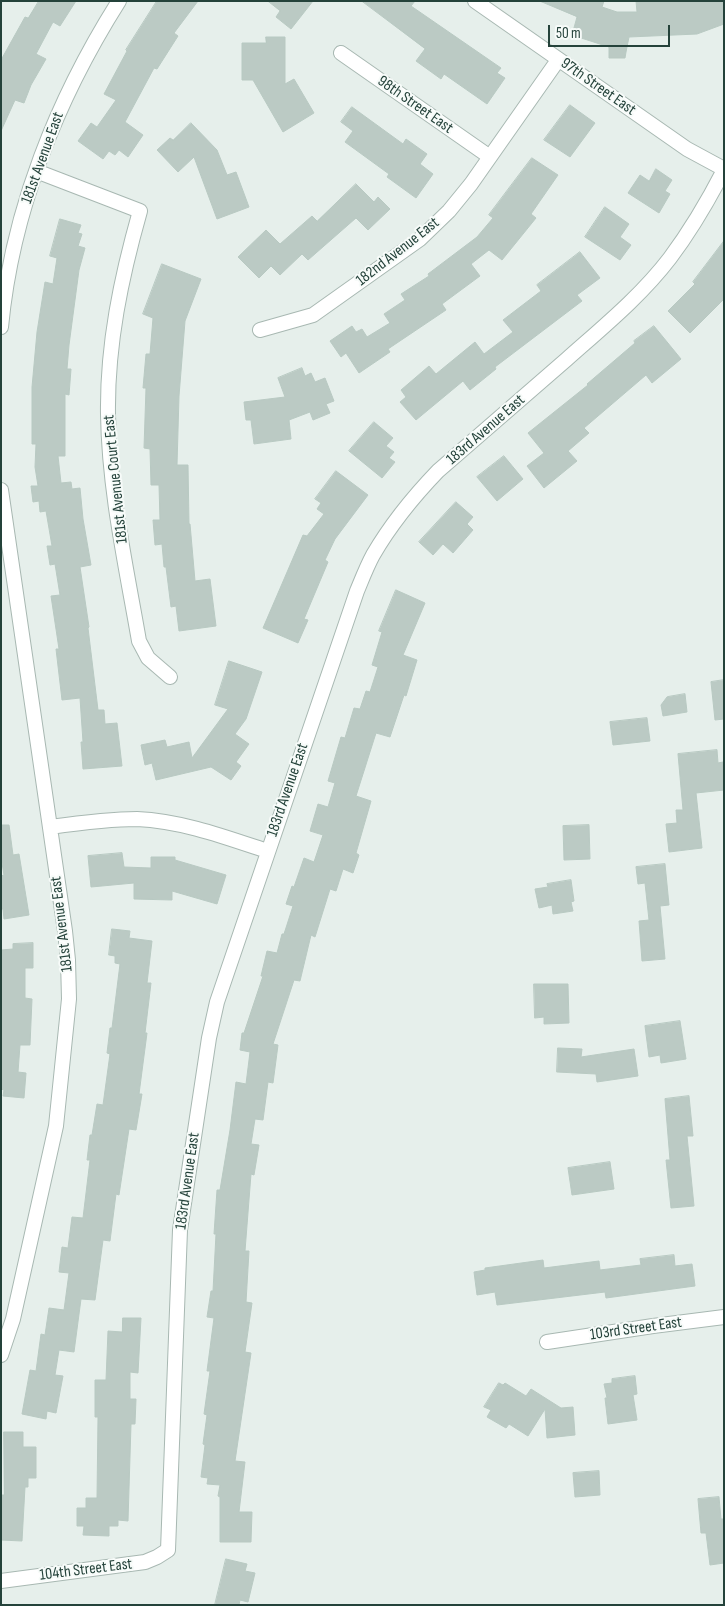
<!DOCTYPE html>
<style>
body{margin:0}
#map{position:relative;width:725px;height:1606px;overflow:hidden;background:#e6efeb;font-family:"Sofia Sans Condensed",sans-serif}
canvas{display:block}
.frame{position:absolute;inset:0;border:2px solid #24423a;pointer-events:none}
.scale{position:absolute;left:548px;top:25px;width:122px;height:22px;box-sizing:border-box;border:2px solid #24423a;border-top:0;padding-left:6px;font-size:15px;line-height:18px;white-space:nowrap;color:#24423a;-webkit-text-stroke:4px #f7fbf9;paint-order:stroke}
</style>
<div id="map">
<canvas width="725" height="1606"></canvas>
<div class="frame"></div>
<div class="scale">50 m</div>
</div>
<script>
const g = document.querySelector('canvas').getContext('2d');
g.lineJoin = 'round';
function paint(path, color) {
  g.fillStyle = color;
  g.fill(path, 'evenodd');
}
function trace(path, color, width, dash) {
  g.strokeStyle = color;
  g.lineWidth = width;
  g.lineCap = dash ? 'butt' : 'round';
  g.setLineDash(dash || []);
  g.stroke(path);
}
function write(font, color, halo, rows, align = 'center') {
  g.font = font + ' "Sofia Sans Condensed",sans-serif';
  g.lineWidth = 4;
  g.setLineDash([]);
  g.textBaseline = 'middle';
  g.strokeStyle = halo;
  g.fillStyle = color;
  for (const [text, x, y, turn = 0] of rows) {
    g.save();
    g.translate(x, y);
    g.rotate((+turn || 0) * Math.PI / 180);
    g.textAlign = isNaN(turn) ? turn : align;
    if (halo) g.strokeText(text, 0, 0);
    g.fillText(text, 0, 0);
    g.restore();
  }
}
const building = new Path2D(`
 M39,1H76L60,26L53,22L36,54L46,59L31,85L24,103L15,100L1,131V60L25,17L28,18Z
 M157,1H198L174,33L178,36L157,69L154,68L125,122L143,135L128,157L119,150L115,155L109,151L103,159L78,141L91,123L97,127L116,100L104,94L127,51L126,50Z
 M268,1H313L291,29L276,17L280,11Z
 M362,1H415L411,6L501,68L497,73L505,78L487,104L444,74L441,79L416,61L425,49Z
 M540,1H604L602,7L617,12H637L636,1H724V24L697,34L629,37L626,52L625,58H609V47L572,35L577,17Z
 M266,37H285V84L294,79L314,113L283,132L253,80H242V43H266Z
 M570,105L595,123L570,157L544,140Z
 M352,107L403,144L406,139L427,154L420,164L433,174L416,198L387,177L389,174L345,142L353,131L341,122Z
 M191,123L217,150L227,175L236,172L249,207L217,219L194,157L178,172L157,150L170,138L173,140Z
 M532,158L558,175L531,214L536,218L502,260L489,250L471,264L480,276L442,304L446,310L388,349L390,352L359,373L346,353L341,357L330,341L352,326L356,332L362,329L367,337L390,323L384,314L405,300L401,294L429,276L428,274L477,237L493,218L489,215Z
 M656,169L672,180L665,191L670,194L659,213L628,193L640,175L649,181Z
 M356,184L374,202L378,197L390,209L368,230L356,218L308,260L302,254L280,275L271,266L259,278L238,257L266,230L280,244L312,216L317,221Z
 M605,207L629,224L620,237L631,245L620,260L585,237Z
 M60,219L81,225L78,233L82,234L78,246L85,248L79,270L69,345L67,369H71L69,395L65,394V456H58L61,483L71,482L72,489L80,488L83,519L91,565L80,567L89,627L88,628L98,710H104L105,724L117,723L122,766L83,769L81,742H83L80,698L62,700L56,649H59L51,596L60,595L55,564L50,565L47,546H52L46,511L40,512L39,501L33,502L31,486H38L35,467L36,444H32V387L37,332L45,282L53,284L57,258L50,256Z
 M724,241V299L690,333L668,311L695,284L693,282Z
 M580,252L600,278L577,295L582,301L495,367L496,369L470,390L463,381L416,420L400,402L406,397L401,390L429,366L436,374L475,342L484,354L513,332L503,320L541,291L537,285Z
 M162,264L201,279L185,321L179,396L177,465H188L189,524H190L195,581L210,579L216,626L179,631L176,606L171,607L166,567H164L162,544L155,545L153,520H160L159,485H151L150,449L144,448L146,388H143L146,354H150L153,318L143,314Z
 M654,326L681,359L652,383L646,375L584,428L589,433L568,451L577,461L544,488L527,466L544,453L528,433L588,385L587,384L635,343L634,341Z
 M302,368L305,376L311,373L315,382L325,378L334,401L326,404L330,413L313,420L310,412L289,420L291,439L254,444L251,420H246L244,402L285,397L278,378Z
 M374,422L393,438L386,446L394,452L389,458L395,462L382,478L349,451Z
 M504,456L523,479L497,501L477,477Z
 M336,471L368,495L335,539L325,560L328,562L304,619L308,620L298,643L263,628L303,535L307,536L324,514L317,509L321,503L315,499Z
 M456,502L473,517L467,524L473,530L453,553L443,544L433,555L419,542Z
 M396,590L425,603L403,655L417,660L406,696L404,695L390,737L376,733L356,796L371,801L356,853L359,855L353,873L343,869L336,891L330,889L315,937L311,935L300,981L294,980L273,1044L278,1045L273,1083L268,1082L263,1120L255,1119L251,1144L259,1145L254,1175L251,1174L245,1251H249L246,1302L252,1303L245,1352L251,1353L235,1461L245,1462L239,1512H252L251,1542H220V1497L218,1496L220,1485L207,1484L208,1478L201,1477L205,1445L203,1444L207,1415L204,1414L210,1371H207L214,1318L207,1317L211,1291H213L216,1234H214L217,1190H220L230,1130L236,1082L246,1084L250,1052L240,1050L242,1033H244L263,976H261L267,951L277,953L282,934H284L293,906L286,904L292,886L294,887L304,858L314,862L323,835L310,831L318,804L328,807L335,783L328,781L341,737L345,738L354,708L360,709L366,691L370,692L378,667L372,665L382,632L379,631Z
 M229,661L262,672L246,719L235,734L249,744L236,762L241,766L231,780L211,767L156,780L152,763L145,765L141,745L165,740L167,747L189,742L192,758L228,709L215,705Z
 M724,680V719L715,720L711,682Z
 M685,694L687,712L663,716L661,705L667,697Z
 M647,718L650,741L613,745L610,722Z
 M717,750L718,763L723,762L724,790L696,793L702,848L669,852L666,824L677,823L676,810H683L678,754Z
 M1,825H9L13,855L19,854L29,915L4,919L3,909H1V876L4,875L1,857Z
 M589,825L590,859L564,860L563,826Z
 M122,853L124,867L151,868V857H175V860L226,875L217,904L172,891V900L134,899V883L91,887L88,856Z
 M665,864L669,905L660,906L665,959L642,961L639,921L649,920L645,883L638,884L636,867Z
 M571,880L574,901L571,902L573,911L553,914L552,905L539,908L535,889L548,887L547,884Z
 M112,929L130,931L129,938L152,941L147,983H151L145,1033H147L139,1094H142L136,1130L129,1129L119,1195L116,1194L110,1241L103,1240L95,1300L81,1299L74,1352L59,1350L55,1375L63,1376L56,1413L47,1411L46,1419L22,1414L30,1370L36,1371L41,1334L45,1335L49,1308L64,1310L69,1273L59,1272L62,1247L68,1248L72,1217L83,1218L90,1160H87L90,1135H92L97,1104L103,1105L110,1054L107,1053L110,1028H112L120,964L115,963V956L109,955Z
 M33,943V968H25V998L32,999L30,1045H20L18,1072L26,1073L24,1098L3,1096L4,1090L1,1089V950L13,949V944Z
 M534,984H568L569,1023L544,1024V1017L535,1018Z
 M680,1021L686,1059L661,1063L660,1055L649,1057L645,1026Z
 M558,1048L582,1049L581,1057L634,1049L638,1076L597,1082L596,1074L557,1072Z
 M689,1096L693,1136H687L694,1206L671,1208L666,1160H670L665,1099Z
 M610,1162L614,1189L572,1195L568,1168Z
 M674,1255L675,1266L692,1264L695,1286L606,1298L605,1292L497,1305L495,1292L477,1295L474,1272L485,1270V1268L543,1260L544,1268L599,1261L600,1270L641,1265L640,1259Z
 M123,1318H141L138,1373L130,1372V1399H136L135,1424H131L128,1521L118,1520V1526H109V1536L83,1535L84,1526H77V1508H86V1498H97L98,1417H95V1380H106L108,1331L122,1332Z
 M635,1376L637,1394L633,1395L637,1420L608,1424L605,1398H607L604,1384L612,1383V1379Z
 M499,1383L503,1385L505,1383L526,1396L531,1389L561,1408L573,1407L575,1435L547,1438L545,1409L528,1436L509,1424L506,1428L487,1417L491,1410L484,1407Z
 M4,1432H23V1447H36V1478H28V1487H25L22,1541L1,1540V1495H4Z
 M599,1471L600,1495L575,1497L573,1473Z
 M719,1497L721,1519H724V1563L710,1565L706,1533H701L698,1499Z
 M226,1559L247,1564L245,1571L255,1573L248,1602L240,1600L239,1605H215Z`);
paint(building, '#bbcac4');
trace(building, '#b8c9c2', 1);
const street = new Path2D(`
 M475,1L687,149L724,169
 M341,53L490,157
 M36,171L140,211C121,278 107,345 108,414C109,490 126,566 139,641L148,658L170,677
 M1,327C12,211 57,99 119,1
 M260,330L313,315L420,239L449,211L471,184L558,60
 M1,490L65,931L68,960L69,999L56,1126L13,1319L1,1355
 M50,827C79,823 108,819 137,819C182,821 225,837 267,851
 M547,1342L653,1326L724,1317
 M1,1581L145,1562L157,1557L168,1550L180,1230L209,1038L217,1002L357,591C362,579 367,566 373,555C391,524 413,497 438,471C481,434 524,396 567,359C603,327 641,296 670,258C691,230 708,201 724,170`);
trace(street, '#a8b8b2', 16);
trace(street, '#fff', 14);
write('16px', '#24423a', '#f7fbf9', [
 ["97th Street East",598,87,35],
 ["98th Street East",415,105,35],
 ["181st Avenue East",43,158,-70],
 ["182nd Avenue East",398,252,-38],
 ["183rd Avenue East",486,430,-41],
 ["181st Avenue Court East",116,479,-96],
 ["183rd Avenue East",288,790,-71],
 ["181st Avenue East",62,924,-97],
 ["183rd Avenue East",188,1181,-82],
 ["103rd Street East",636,1329,-8],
 ["104th Street East",86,1570,-7]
]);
</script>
